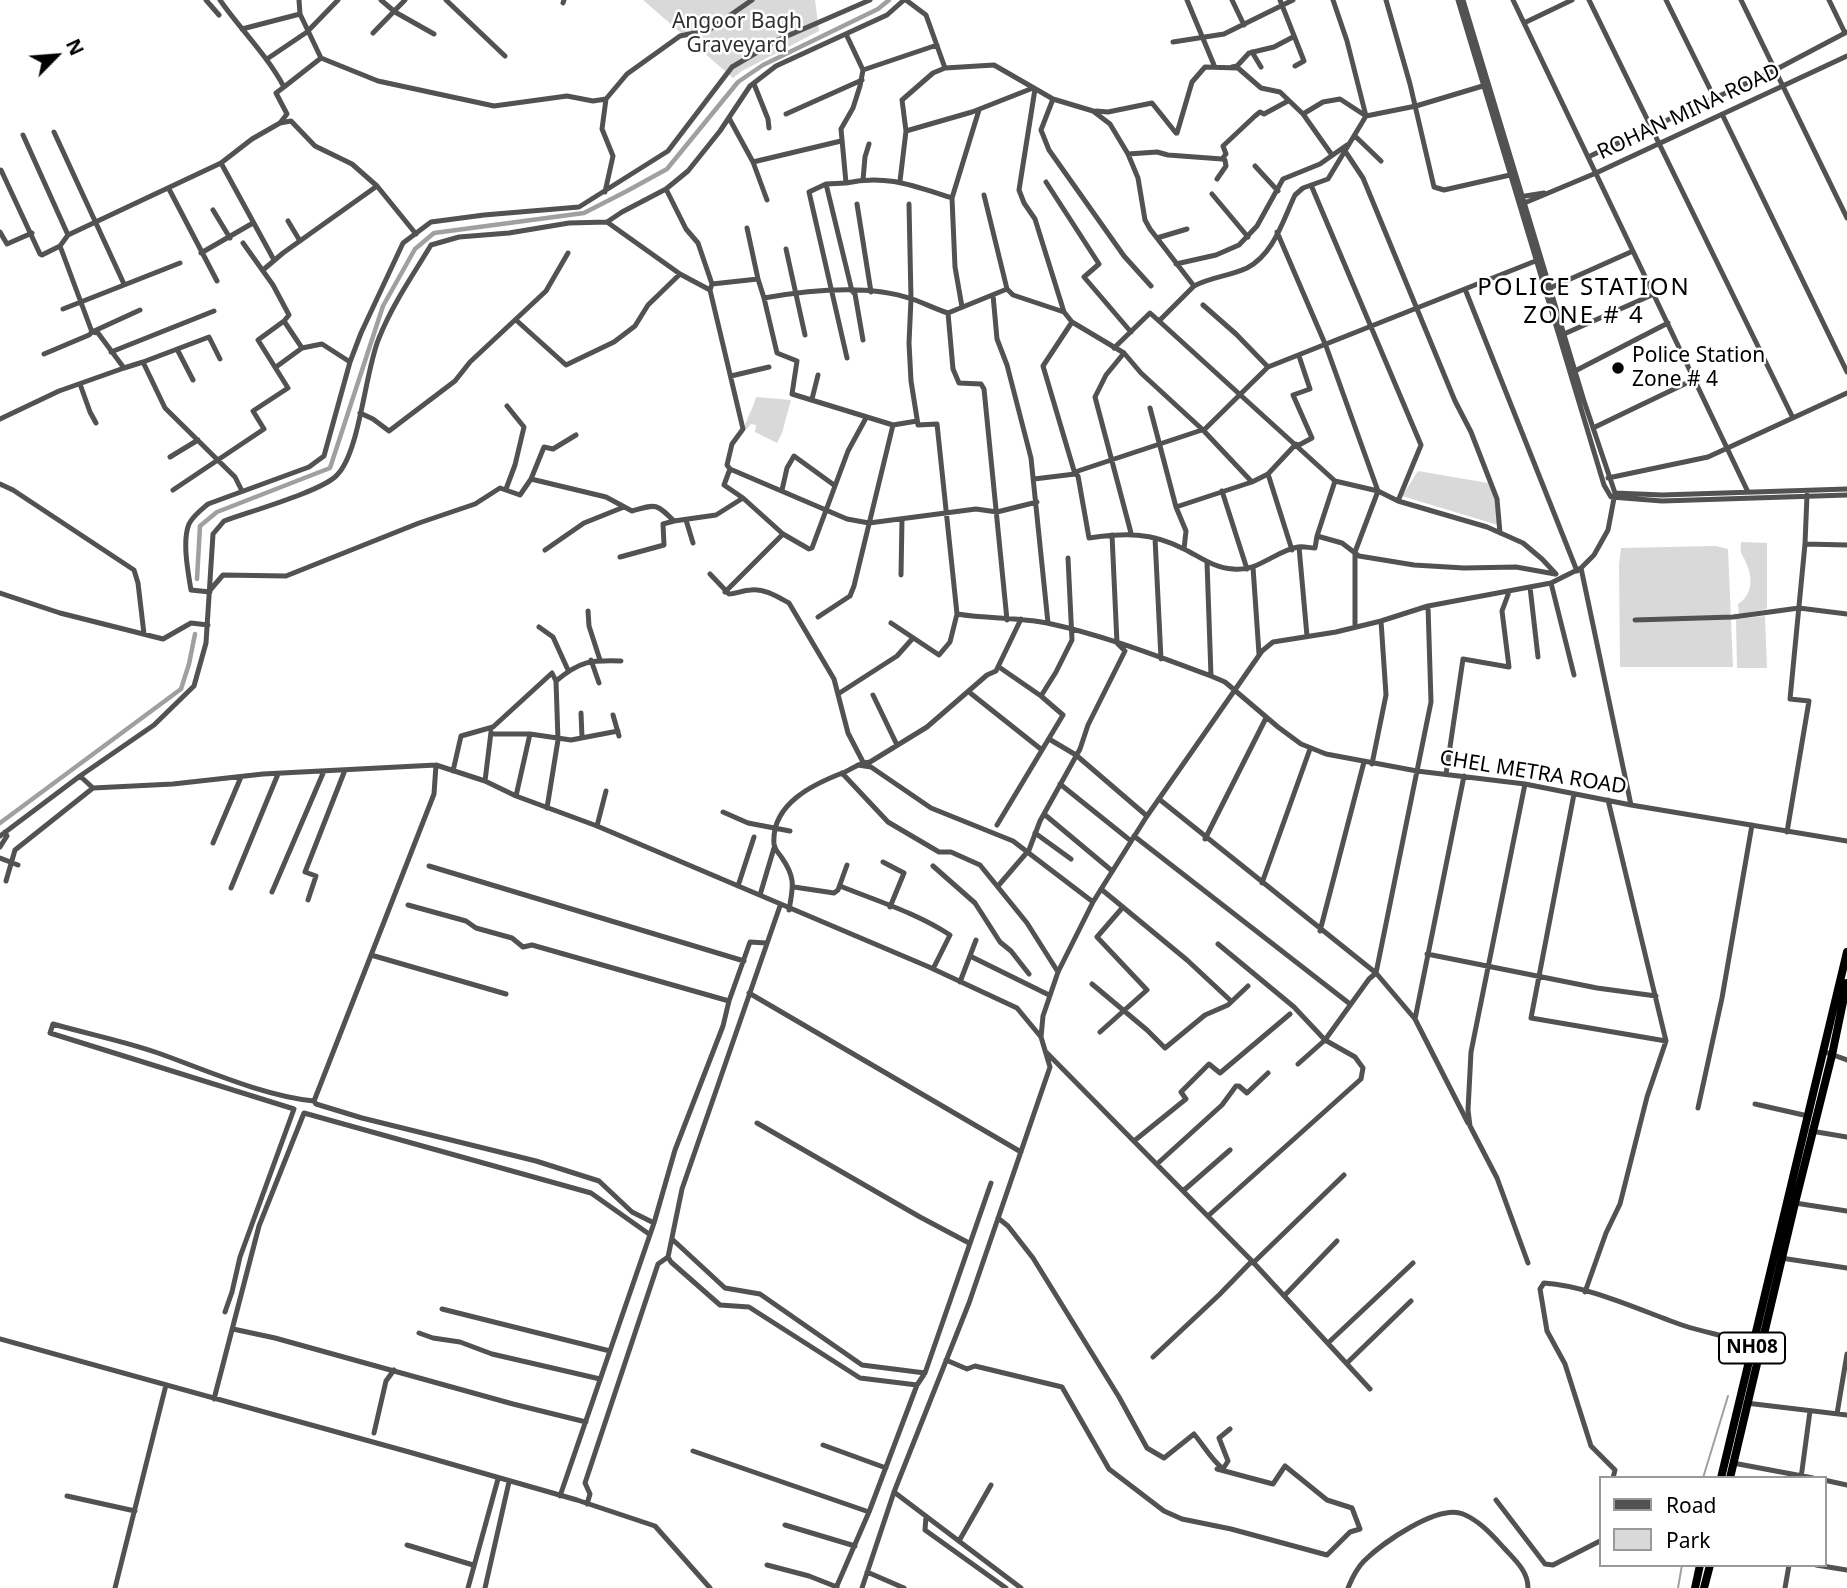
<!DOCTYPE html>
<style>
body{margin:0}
#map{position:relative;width:1847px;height:1588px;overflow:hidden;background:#fff;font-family:"Noto Sans",sans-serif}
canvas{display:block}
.legend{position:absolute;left:1599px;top:1476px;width:228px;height:91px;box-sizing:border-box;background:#fff;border:2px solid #999;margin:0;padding:9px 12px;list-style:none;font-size:21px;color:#000}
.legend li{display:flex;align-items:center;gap:14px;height:35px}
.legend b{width:35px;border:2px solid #999}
.north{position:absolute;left:21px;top:21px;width:70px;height:70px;-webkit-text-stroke:5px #fff;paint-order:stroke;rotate:65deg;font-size:19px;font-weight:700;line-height:28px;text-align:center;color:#000}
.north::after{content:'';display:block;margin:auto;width:24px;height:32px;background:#000;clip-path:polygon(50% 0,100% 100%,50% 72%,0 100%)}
</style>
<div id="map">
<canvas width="1847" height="1588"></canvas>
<ul class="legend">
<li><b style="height:9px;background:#525252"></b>Road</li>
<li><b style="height:19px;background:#d9d9d9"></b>Park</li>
</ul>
<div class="north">N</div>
</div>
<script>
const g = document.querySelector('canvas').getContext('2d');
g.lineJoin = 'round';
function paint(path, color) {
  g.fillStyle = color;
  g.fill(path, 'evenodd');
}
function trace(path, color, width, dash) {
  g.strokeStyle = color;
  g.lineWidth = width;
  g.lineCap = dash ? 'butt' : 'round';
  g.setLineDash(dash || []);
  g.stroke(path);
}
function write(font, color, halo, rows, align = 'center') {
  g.font = font + ' "Noto Sans",sans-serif';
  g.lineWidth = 5;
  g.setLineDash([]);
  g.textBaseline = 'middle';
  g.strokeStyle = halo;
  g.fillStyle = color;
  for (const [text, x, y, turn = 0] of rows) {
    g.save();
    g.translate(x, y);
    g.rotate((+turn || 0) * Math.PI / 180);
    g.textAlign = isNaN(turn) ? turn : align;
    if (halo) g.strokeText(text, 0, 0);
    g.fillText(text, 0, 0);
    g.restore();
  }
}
paint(new Path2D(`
 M643,0H815L819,31L742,71L733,78Z
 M756,397L791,400L782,433L777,443L755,432L756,425L751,424L747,429H744C747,417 753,409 756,397Z
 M1418,471L1488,483L1495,500L1498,525L1402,496Z
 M1741,542L1767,543V609L1739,614L1738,604C1753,595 1753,577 1746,563C1745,559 1742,556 1741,552C1740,549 1741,545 1741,542Z
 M1716,546L1728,549L1733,667H1620L1619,564L1621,548Z
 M1765,616L1767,668H1737L1736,619Z`), '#d9d9d9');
trace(new Path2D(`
 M1703,1478L1728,1396
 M1678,1588L1682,1565`), '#a0a0a0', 2);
trace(new Path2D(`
 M197,579L200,526L217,512L330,468L383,306L415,249L434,233L584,213L627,191L667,169L738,82L763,65L878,9L889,0
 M0,823L181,689L189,664L195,634`), '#a0a0a0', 4.5);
trace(new Path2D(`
 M206,0L219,15
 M220,0C240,29 267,55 284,87L321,58L378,81L494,106L567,96L593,101L606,99L627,74L680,36L709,30L752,0
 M299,0L300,14L321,58
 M381,0L395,12L434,34
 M446,0L505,56
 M1187,0L1214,65
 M1232,0L1244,25
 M1280,0L1304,61L1295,66
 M1333,0L1347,41L1366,116
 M1386,0L1410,84L1434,187L1444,190L1510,175
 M1458,0L1604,485L1611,497L1662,501L1847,495
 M1513,0L1748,492
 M1589,0L1793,418
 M1666,0L1715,99
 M1741,0L1847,218
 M1829,0L1845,33
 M563,3L564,0
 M1524,23L1572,0
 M242,29L300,14
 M373,33L405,0
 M846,34L863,70L860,86L853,108L841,129L846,183L826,184L809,192L847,358
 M1173,42L1224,34L1293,0
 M1252,52L1261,67
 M267,59L307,32L338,0
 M1232,67L1237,66L1249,53L1274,47L1293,37
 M945,68L994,65L1053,99L1093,111L1110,124L1128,154L1138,178L1145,220L1150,229L1194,286C1211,277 1230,276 1247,268C1274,254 1283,220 1295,195L1303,188L1328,179L1366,116L1416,106L1486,85
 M863,70L937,45
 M754,84L768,119L769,128
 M1035,89L1019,190L1024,203L1035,219L1064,312
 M1053,99L1041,130L1049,150L1124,256L1151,286
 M1096,111L1108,112L1152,103L1176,133
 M786,114L862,80
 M1303,114L1332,155
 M1722,114L1847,372
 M729,118L753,162L767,200
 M280,123L291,121L315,146L352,164L377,186L416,234
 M906,131L972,112L1033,88
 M54,132L124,284
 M1177,133L1192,82L1205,67L1238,68L1261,88L1280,92L1303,114L1323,102L1340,99L1366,116
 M23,135L68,235
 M1355,136L1381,161
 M1345,151L1363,178L1455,401L1471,432L1497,499L1500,533
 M1128,154L1157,152L1168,155L1222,159L1225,160L1226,166L1217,179
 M1588,157L1775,70L1847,32
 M1222,159L1226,154L1223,146L1255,116L1260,112L1264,114L1288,101
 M753,162L841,141
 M221,163L274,260
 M1255,166L1278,191
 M1,170L40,254L42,255L60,246
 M863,180L865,157L869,144
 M900,181L906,131L902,100L933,73L945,68L926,15L906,0
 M1046,182L1099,264L1084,277L1131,332
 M846,183C886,174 914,186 952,198
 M826,184L852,291L855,294L863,340
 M1311,185L1421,445L1398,501
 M169,189L217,281
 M666,189L686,229L698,243L712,284
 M605,192L613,156L602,129L606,99
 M1212,194L1248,237
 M984,195L1007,289
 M1519,197L1544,193
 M857,204L871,292
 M1522,204L1596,173L1847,56
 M213,210L230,238
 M288,221L300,241
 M607,222L680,274L710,290L712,284L758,279L764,298C809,290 868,284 912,299C924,303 935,309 948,313L1007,289L1013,295L1064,312L1072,322L1124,353L1141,373L1203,430L1252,482L1268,474L1296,444L1299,445L1312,438L1293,395L1310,389L1299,356
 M747,228L758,279
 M0,232L7,244L32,233
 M1277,232L1326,346L1378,491L1355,552V627
 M1157,238L1187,229
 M243,243L273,285L289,315L284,321
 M786,249L805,335
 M201,253L253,223
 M1176,264L1216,255L1239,245L1257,226L1283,179L1320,164L1347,145
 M263,270L283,253L377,186
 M1194,286L1159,321L1335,481L1378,491L1398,501L1487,527L1523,543L1542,559L1556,574
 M1550,288L1633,251
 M1465,289L1577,571
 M710,290L743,429L732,444L727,465L730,469L847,519L869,523L976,509L997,512L1037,502
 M993,295L997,339L1007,365L1031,458L1048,623
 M764,298L777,353L797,361L792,394L893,425L917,421
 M1203,305L1236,334L1268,367
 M962,307L955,267L952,198L979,110
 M63,309L180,263
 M948,313L953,369L959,383L981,384L984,389L1007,620
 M516,320L566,365L614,342L635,326L648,305L680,274
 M1072,322L1043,366L1075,474L1078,476L1089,538C1125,533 1151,532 1184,549C1200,557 1214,568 1233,569C1258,572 1275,551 1298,547C1303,546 1310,548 1315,548L1317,536L1342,543L1359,556L1414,565L1464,568L1516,567L1555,574
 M1564,334L1654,294
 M1114,348L1150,313L1159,321
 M177,349L193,380
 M111,352L214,311
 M1124,353L1106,375L1095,397L1131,533
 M44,354L89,335L92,332L140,310
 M143,362L209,337L220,359
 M276,367L302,348L322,344L350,362
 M1575,371L1668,323
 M731,376L769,367
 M80,384L90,412L96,423
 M812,399L818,375
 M1150,408L1176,507L1186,531L1184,549
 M360,413L373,419L389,431L455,381L470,362L546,291L568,253
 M0,419L59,391L124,368
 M1593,428L1695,379
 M170,457L198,440
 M1268,474L1292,550
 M1608,478L1708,457L1847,393
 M531,479L544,447L553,449L576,435
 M1034,479L1075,474L1078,471L1205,429L1268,367L1538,260
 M0,484L13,490L134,570L138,583L144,634
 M506,489L515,465L524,427L507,406
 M173,490L264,429L253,411L288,388L258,340L284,321L302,348
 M782,490L787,468L794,456L834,485
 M242,491L235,477L165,408L143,362L124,368L98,333L92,332L60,246L68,235L221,163L252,139L280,123L287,114L276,93L284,87
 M1222,491L1247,569
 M1615,493L1662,495L1847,489
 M1807,495L1805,544L1847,545
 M743,498L783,534L809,549L812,548L848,451L866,418
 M1176,507L1252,482
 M686,520L693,543
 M1317,536L1335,481
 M1155,538L1161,659
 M1299,547L1307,636
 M545,550L584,523L624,507
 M620,557L664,545L663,524L674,521
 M1207,562L1211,676
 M1253,567L1259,654
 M1581,568L1631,805
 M710,574L729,594C736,594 743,590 751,590C764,588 778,597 789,603L834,679L848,733L863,762
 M901,575L902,519
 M1551,583L1574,675
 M1530,587L1538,657
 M211,589L223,575L286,576L419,523L475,504L500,488L520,495L531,479L606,497L632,511C656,504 656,503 674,521L716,515L743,498L724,485L730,469
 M210,592L191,590C188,572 182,541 189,524C193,516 201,510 208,504L309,467L324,456L350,362L361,333L403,243L431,222L484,215L579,207L668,151L732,67L778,40L870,0
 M725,592L783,534
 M0,593L60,613L163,639L191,623L208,625
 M588,611L589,626L600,660
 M957,614C988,619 1017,617 1047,623C1103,635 1157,656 1211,676L1225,682L1278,727L1301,744L1326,754L1417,771L1525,784L1631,805L1847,841
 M818,617L850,596L854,586L893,425
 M1635,620L1733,617L1799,608L1847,614
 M891,623L939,655L950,642L957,614L937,424L918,425L911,381L909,343L911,299L909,204
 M539,627L553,637L568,670
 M591,660L599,683
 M556,681C580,661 590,660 621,661
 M969,692L1042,750
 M838,694L897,656L913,638
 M873,695L897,745
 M1041,696L1056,672L1072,640L1068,558
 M581,713L582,737
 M613,715L619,736
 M491,734H530L571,740L618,731
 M1049,739L1076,755L1147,816
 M1372,764L1386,695L1381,621
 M858,765L871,767L931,808L1013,841L1093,902
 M453,771L461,736L493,727L552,673L556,681L558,740L547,808
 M842,773L888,822L939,852H951L980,865L1027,923L1058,972
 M1446,774L1463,659L1509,667L1502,611L1509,592
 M80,776L154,725L194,686L206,643L213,534L224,521C248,512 323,491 337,475C360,452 365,371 379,338C392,305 413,275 431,245L459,237L509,233L569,223L607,222L622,212L666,189L688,171L720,131L750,86L776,66L887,15L904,0
 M485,781L491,732
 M1060,784L1131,841
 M1525,784L1471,1052L1468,1110L1470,1126L1497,1178L1528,1263
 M1574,794L1531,1018L1666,1041
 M516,796L530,734
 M1159,799L1376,973L1415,1019L1468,1123
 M723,812L748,823L790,831
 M1044,814L1111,870
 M997,825L1063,715L1041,696L999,667
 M597,826L606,791
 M1787,832L1809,701L1790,699L1805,544
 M1035,833L1071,859
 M0,836L80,776L93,788L173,784L263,774L436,765L485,781L516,796L597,826L929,967L1017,1008L1041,1037
 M1134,836L1350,1004
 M1205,839L1266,718
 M213,843L241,777
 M0,847L7,836L5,832
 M0,858L18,865
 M883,862L904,873L890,907
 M429,866L744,961
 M933,866L975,903L1000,942L1011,951L1029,974
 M6,881L15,850L93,788
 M1262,883L1310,749
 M738,886L754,837
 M840,886C877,901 917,913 950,935L933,969
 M998,886L1029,850L1040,821L1080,749L1088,725L1125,651L1117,643L1112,535
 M794,887L834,893L838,890L847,865
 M231,888L278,774
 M1101,889L1187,960L1231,1001
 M272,892L324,771
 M760,895L774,848
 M308,900L316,876L305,872L345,770
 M408,905L466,921L476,928L512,938L523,947L532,945L729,1001
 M780,906L682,1189L668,1257L671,1262L720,1305L749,1307L860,1378L917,1385
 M789,910C793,887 796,878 782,858C779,853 775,851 774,844C771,804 813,784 845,772C854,768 860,762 870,762L927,727L987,675L996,671L1021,619
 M1320,931L1364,762
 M1427,954L1597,988L1656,996
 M371,955L506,994
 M970,956L1049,995
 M960,982L976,940
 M1092,984L1147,1030L1165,1048L1205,1015L1228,1005L1248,986
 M749,993L1021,1152
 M1415,1019L1464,776
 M1100,1032L1147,990L1097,937L1123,907
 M1046,1052L1252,1261L1370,1389
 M1825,1052L1847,1060
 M1298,1064L1325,1040L1369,979L1376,973L1431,702L1428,606
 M314,1101L434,794L436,765
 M1755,1104L1808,1116
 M1698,1108L1722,998L1752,825
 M757,1123L920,1217L969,1243
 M1811,1131L1847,1137
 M1134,1141L1186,1099L1181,1092L1209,1064L1220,1073L1290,1014
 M1157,1164L1222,1105L1236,1086H1239L1247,1093L1268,1073
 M1183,1191L1230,1150
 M1795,1203L1847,1211
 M1208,1216L1361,1079L1363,1068L1355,1057L1325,1040L1294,1007L1218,944
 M998,1218L1008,1226L1033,1258L1119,1397L1147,1448L1164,1458L1194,1434C1204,1446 1211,1459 1223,1469L1228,1461L1219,1438L1230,1429
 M672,1239L725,1288L760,1294L862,1365L925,1373
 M1781,1258L1847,1268
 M1253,1263L1344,1175
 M1585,1292L1606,1233L1620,1204L1647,1097L1666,1041L1608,800
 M1284,1296L1337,1241
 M442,1309L610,1351
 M225,1312L232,1292L240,1257L294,1109L50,1033L53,1024C88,1034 124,1041 158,1053C206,1070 263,1096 314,1101L316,1104L362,1118L536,1161L599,1181L632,1212L654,1223
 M233,1329L275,1338L513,1404L586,1422
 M419,1333L433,1338L460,1342L492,1354L600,1379
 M0,1339L409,1452L577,1500L655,1526L710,1588
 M1328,1343L1413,1263
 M1153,1357L1219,1295L1252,1261
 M946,1360L967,1369L975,1366L1062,1387L1109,1469L1164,1511L1182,1519L1231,1529L1327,1555L1350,1532L1360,1529L1352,1508L1327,1500L1285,1466L1273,1484L1217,1469
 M1347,1363L1411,1301
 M214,1399L259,1226L304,1113L591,1193L649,1234
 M1746,1403L1847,1415
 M1837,1414L1847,1354
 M374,1433L386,1381L394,1370
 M823,1445L886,1468
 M693,1451L869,1512
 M1733,1463L1813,1478
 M1613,1478L1615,1470L1591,1446L1565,1364L1547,1331L1540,1289L1544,1283C1590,1286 1641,1311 1685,1326C1707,1333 1731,1337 1753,1345
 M1801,1478L1810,1411
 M1824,1480L1847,1485
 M894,1492L1021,1588
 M67,1496L135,1511
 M560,1496L654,1223L675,1150L723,1026L729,1001L750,942L766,943
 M1496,1500L1545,1564L1553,1565L1600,1541
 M587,1504L590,1494L585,1483L658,1264L668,1257
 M926,1516L925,1530L1006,1588
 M785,1525L855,1546
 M959,1541L991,1485
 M407,1545L473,1565
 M767,1565L809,1576L837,1587
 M1816,1565L1847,1570
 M867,1572L904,1588
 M115,1588L166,1385
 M468,1588L498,1479
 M485,1588L509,1482
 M836,1588L869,1512L917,1385L925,1373L991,1183
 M862,1588L894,1492L969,1303L1050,1067L1041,1037L1043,1016L1058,972L1093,902L1147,816L1262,651L1273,642L1336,632L1381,621L1428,606L1551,583L1581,568L1594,555L1608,530L1615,493L1584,401L1463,0
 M1348,1588C1352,1578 1356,1569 1364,1561C1382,1543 1438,1504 1463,1514C1480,1521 1492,1535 1504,1548C1515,1560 1528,1571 1528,1588
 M1785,1588L1789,1565`), '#525252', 5);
trace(new Path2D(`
 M1721,1478L1847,952
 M1730,1478L1795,1203L1832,1055L1847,983
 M1695,1588L1700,1565
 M1704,1588L1710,1565`), '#000', 8);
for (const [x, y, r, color] of [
 [1618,368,7,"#000"]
]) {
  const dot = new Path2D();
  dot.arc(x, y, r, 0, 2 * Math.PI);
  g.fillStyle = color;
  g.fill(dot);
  trace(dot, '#fff', 2.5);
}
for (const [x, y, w] of [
 [1752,1348,66]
]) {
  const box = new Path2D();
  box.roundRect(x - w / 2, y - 15.5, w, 31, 5);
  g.fillStyle = '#fff';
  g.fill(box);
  trace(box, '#000', 2);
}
write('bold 19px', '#000', null, [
 ["NH08",1752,1348]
]);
write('21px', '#303030', '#fff', [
 ["Angoor Bagh",737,22],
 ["Graveyard",737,46]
]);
write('21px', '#000', '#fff', [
 ["ROHAN MINA ROAD",1689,112,-25],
 ["CHEL METRA ROAD",1533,773,9]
]);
write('21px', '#000', '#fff', [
 ["Police Station",1632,356],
 ["Zone # 4",1632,380]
], 'left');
g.letterSpacing = '2px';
write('24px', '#000', '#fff', [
 ["POLICE STATION",1584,288],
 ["ZONE # 4",1584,316]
]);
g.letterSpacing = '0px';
</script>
